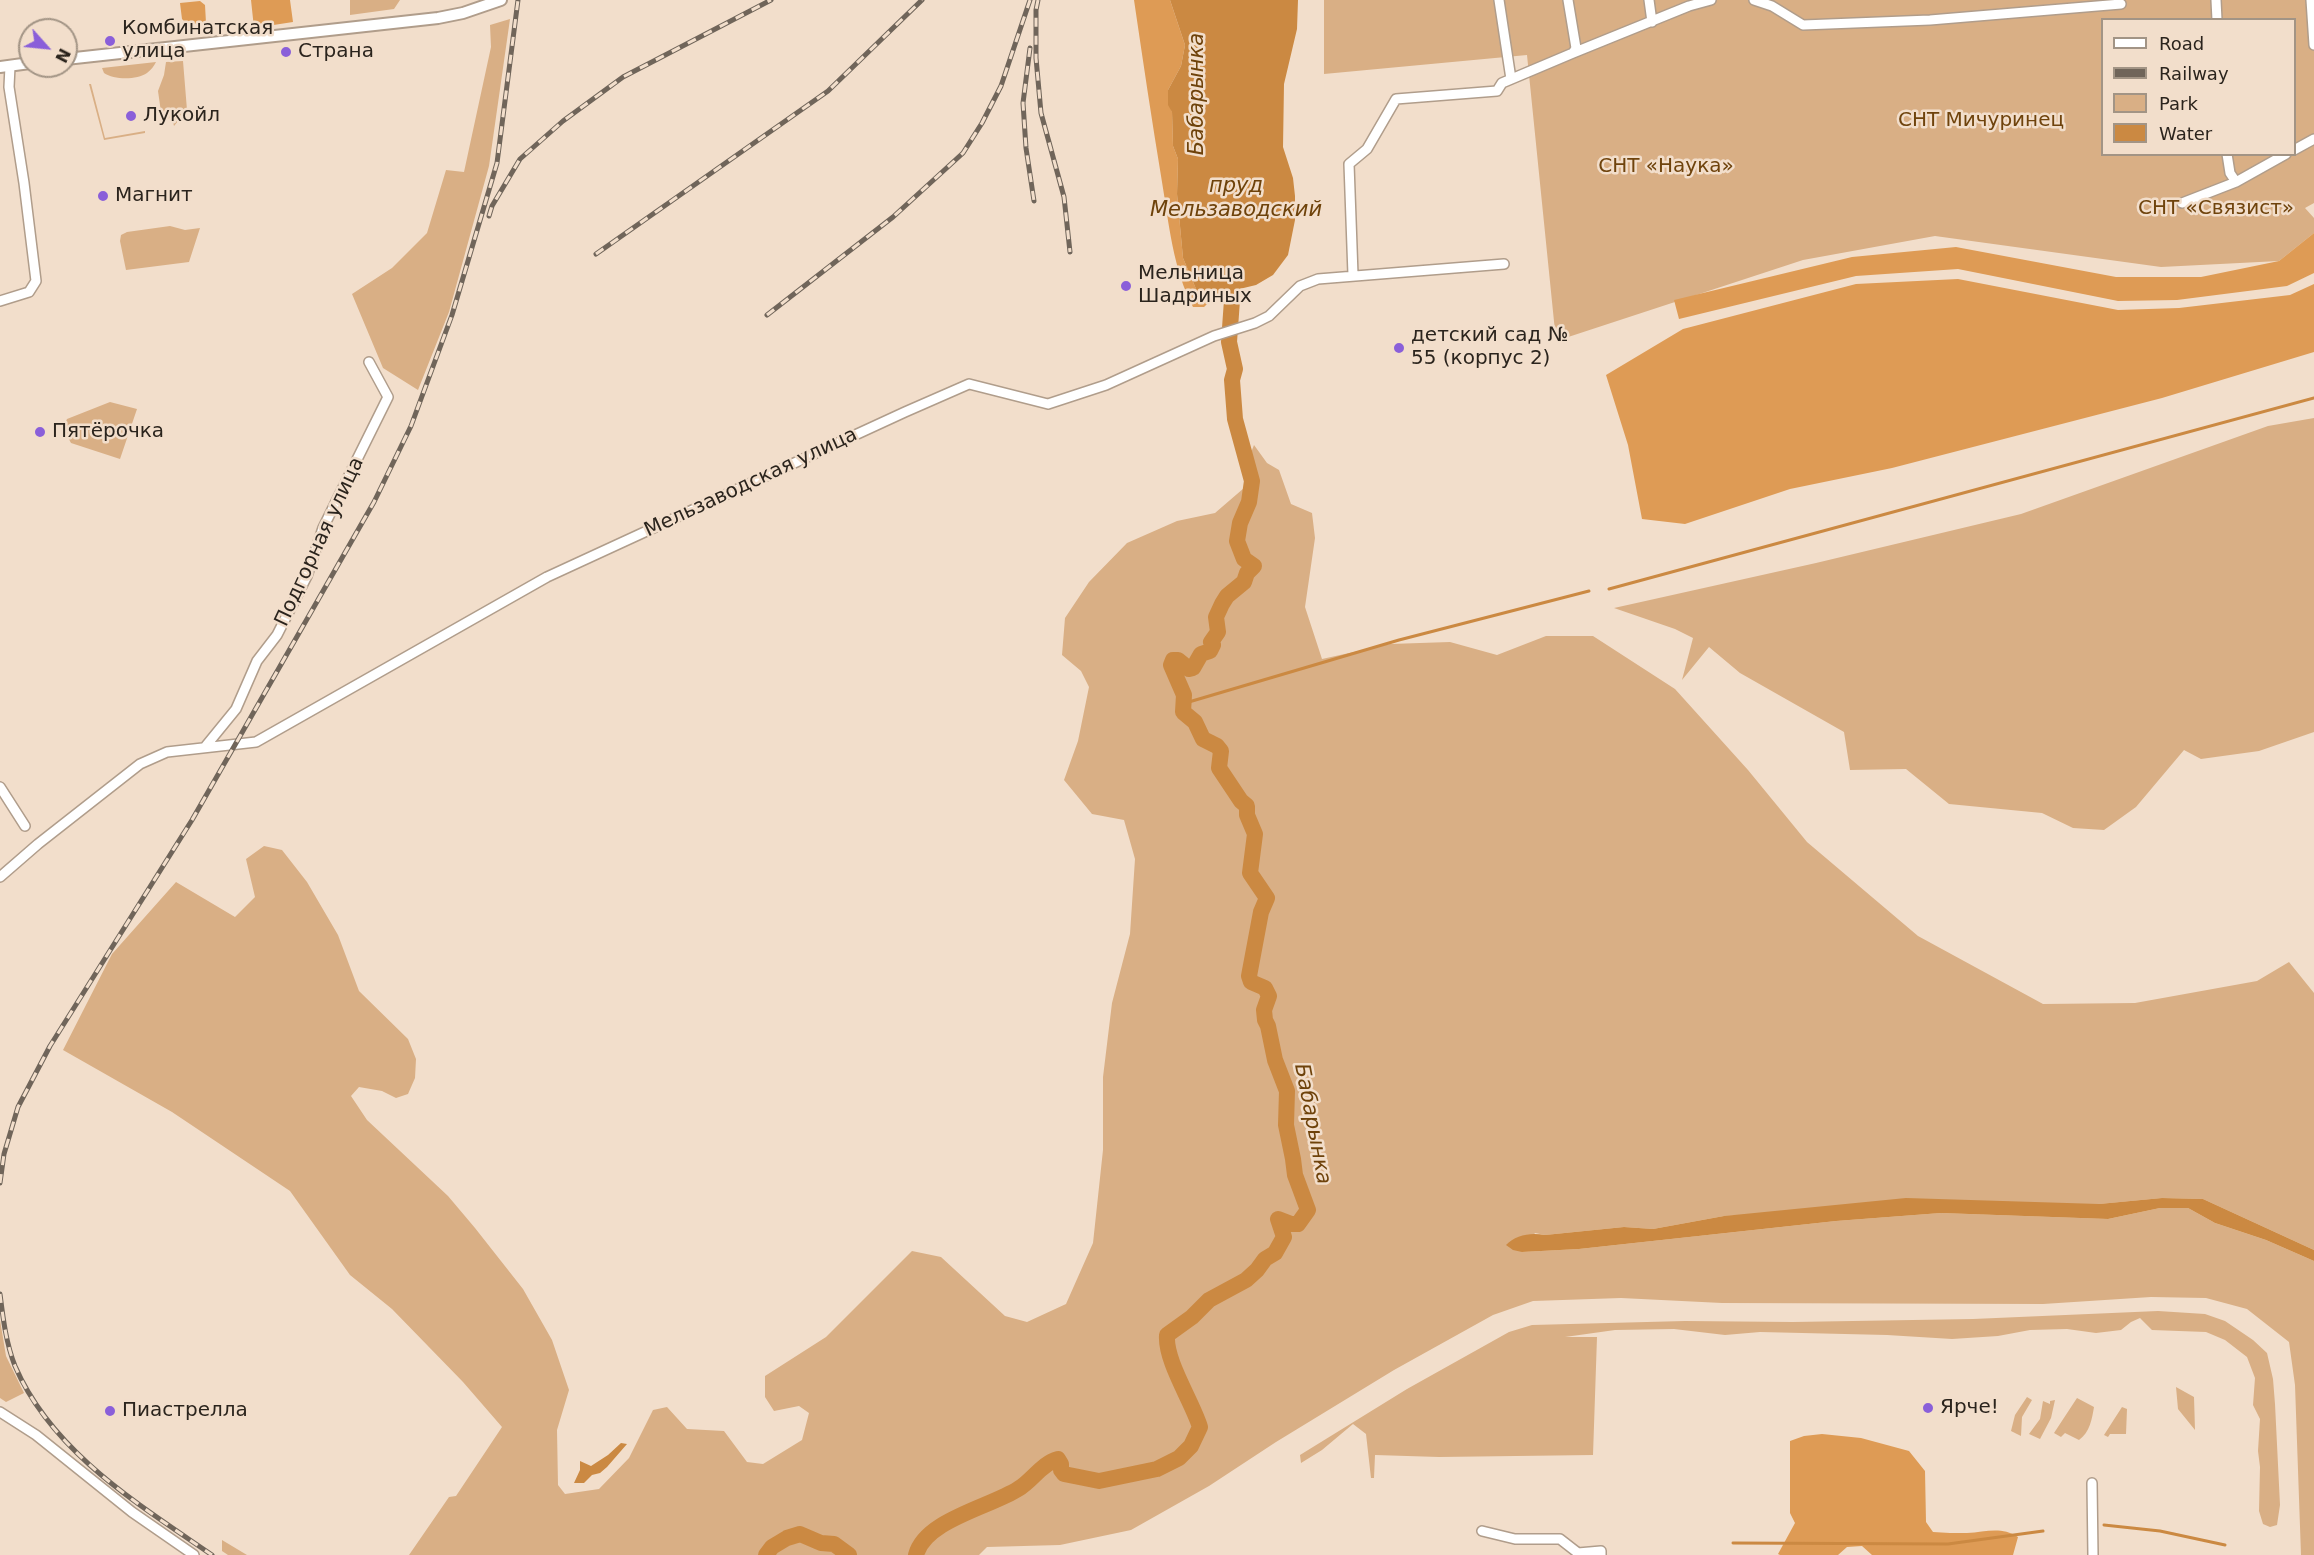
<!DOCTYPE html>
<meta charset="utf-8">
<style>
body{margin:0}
#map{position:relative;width:2314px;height:1555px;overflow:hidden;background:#f2decb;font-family:"DejaVu Sans",sans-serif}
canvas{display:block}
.legend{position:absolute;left:2101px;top:18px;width:195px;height:138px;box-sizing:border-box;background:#f2decb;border:2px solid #a29485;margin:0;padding:8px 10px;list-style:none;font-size:18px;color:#2b241d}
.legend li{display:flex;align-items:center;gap:12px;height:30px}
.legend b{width:30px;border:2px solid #a29485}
.north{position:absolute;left:18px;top:18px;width:60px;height:60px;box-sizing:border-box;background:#f2decb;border:2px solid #a29485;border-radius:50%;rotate:117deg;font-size:16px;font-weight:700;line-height:24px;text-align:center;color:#2b241d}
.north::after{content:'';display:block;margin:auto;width:21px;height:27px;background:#8a5fd9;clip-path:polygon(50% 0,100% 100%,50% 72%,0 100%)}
</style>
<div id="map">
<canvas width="2314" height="1555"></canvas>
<ul class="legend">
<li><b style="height:8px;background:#fff"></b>Road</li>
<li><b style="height:8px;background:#70655a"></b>Railway</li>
<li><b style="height:16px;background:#d9af85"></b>Park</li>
<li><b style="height:16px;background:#cb8942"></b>Water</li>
</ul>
<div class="north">N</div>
</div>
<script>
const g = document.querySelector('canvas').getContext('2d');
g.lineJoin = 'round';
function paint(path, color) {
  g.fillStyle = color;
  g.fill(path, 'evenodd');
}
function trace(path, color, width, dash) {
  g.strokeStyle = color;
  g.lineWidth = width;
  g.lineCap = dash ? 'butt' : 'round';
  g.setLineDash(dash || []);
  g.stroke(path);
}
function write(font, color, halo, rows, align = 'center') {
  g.font = font + ' "DejaVu Sans",sans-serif';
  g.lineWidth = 5;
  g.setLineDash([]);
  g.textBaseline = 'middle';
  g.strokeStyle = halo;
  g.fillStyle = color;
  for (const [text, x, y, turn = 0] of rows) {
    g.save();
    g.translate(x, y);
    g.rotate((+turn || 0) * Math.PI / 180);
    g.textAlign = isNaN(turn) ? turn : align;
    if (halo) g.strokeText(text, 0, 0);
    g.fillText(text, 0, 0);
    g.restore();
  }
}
paint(new Path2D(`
 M350,0H400L394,9L350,15Z
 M1324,0H2314V203L2305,208L2314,218V233L2279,261L2161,267L1935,236L1803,260L1556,341L1527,55L1324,74ZM2102,20H2294V154H2102Z
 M510,19L489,166L449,312L418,390L383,368L352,294L392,268L427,233L446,170L464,172L491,47L490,25Z
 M183,61L187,110L174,126L172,118L162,119L158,91L164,75L166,62Z
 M156,62C154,66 151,70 147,73C137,80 114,80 104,73L102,68Z
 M89,84H91L105,138L145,131V133L104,140Z
 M170,226L185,230L200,228L189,262L126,270L120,241L121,235L127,232Z
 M110,402L137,409L120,459L71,443L63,428L67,419Z
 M2314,418V732L2259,751L2201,759L2184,750L2136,807L2104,830L2073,828L2042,813L1949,804L1906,769L1850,770L1844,732L1740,673L1709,647L1682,680L1693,638L1675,629L1614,608L1816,563L2021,514L2268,426Z
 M1254,445L1267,463L1279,470L1291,504L1312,513L1315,538L1305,607L1322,659L1390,644L1450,642L1497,655L1546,636H1593L1675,689L1748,770L1807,842L1918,936L2043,1004L2135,1003L2257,981L2289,962L2314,993V1250L2203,1199L2162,1198L2099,1204L1724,1216L1653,1229L1624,1227L1545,1235L1535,1233L1522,1252L1579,1249L1836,1221L1941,1213L2108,1219L2160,1208H2188L2215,1223L2266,1240L2314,1261V1555H2301L2295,1385L2289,1342L2247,1309L2206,1298L2151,1297L2043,1304L1722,1303L1621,1298L1533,1301L1493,1315L1394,1370L1276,1442L1209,1486L1131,1530L1060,1545L987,1547L979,1555H409L449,1497L456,1496L502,1427L463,1382L392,1309L350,1275L290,1191L172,1112L63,1050L112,954L176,882L235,917L255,897L246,859L264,846L282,850L307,882L338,935L359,991L408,1039L416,1059L415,1078L408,1094L396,1098L382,1091L359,1087L351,1096L367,1120L448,1196L475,1228L523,1289L552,1340L569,1390L557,1430L558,1485L565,1494L599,1489L629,1458L653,1410L667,1407L687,1429L724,1431L747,1462L763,1464L802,1440L809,1413L799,1406L774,1411L765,1397V1376L826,1337L912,1251L941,1257L1005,1316L1027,1322L1066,1304L1093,1243L1103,1150V1077L1112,1003L1130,934L1135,859L1124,820L1092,814L1064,780L1078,741L1089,687L1081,671L1062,655L1065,618L1089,582L1127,543L1177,521L1215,513L1244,488V470Z
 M2158,1311L2205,1314L2225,1321L2253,1340L2267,1353L2273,1379L2275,1404L2280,1505L2277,1525L2270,1527L2263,1524L2259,1511L2260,1467L2258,1451L2260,1419L2253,1405L2255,1378L2247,1357L2225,1340L2206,1332L2152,1330L2140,1318L2131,1322L2121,1330L2096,1333L2067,1329L2030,1330L1998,1336L1952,1339L1887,1335L1760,1332L1725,1335L1674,1329L1615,1330L1565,1337H1597L1593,1455L1439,1457L1375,1455L1374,1478H1371L1366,1434L1353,1424L1322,1450L1301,1463L1300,1455L1407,1389L1509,1332L1532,1325L1685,1321L1793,1322L1973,1319Z
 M0,1320L6,1356L24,1393L6,1402L0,1398Z
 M2176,1387L2194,1397L2195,1430L2178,1409Z
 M2027,1397L2032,1400L2022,1417L2021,1436L2011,1431L2015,1415Z
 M2077,1398L2094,1407C2092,1419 2090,1432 2079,1440L2065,1433L2061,1437L2054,1433Z
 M2055,1400L2051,1418L2040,1439L2029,1434L2040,1419L2043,1401L2050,1404V1401Z
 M2122,1407L2127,1409L2126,1434H2110L2108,1437L2104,1435Z
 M222,1540L247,1555H228L222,1551Z`), '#d9af85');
paint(new Path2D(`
 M251,0H290L293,22L254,28Z
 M1134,0H1170L1185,45L1181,66L1168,90L1172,112L1173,146L1178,159L1177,194L1183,258L1199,296L1210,301L1204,307H1193C1173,269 1169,224 1162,182C1152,122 1143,61 1134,0Z
 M200,1L205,5L206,23L187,24L182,19L180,3Z
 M2314,233V273L2287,286L2177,300L2118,301L1958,269L1856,276L1679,319L1674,300L1852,257L1956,247L2116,277H2201L2279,261Z
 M1958,279L2118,310L2179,308L2290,295L2314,284V352L2162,398L1892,468L1790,489L1685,524L1642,519L1628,445L1606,375L1683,329L1856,284Z
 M1822,1434L1861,1438L1909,1451L1925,1471L1926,1522L1933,1532C1944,1533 1956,1533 1967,1533C1986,1532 2001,1526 2018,1537L2013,1555H1872L1862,1546L1847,1547L1838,1555H1780L1778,1554L1795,1523L1790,1513V1441L1804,1436Z`), '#de9b55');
paint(new Path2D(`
 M1170,0H1298L1297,29L1284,84L1283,147L1293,178L1295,196V220L1288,255L1273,275L1256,285L1227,292L1212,301L1203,300L1199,296L1183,258L1177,194L1178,159L1173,146L1172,112L1168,105V90L1181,66L1185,45Z
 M1906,1198L2099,1204L2162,1198L2203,1199L2314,1250V1261L2266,1240L2215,1223L2188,1208H2160L2108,1219L1941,1213L1836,1221L1579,1249L1522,1252L1513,1250L1506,1245C1515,1235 1531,1232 1545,1235L1624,1227L1653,1229L1724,1216Z
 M621,1443L627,1444L607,1467L600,1473L592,1475L584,1483H574L580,1470V1461L591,1466L608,1455Z`), '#cb8942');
trace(new Path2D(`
 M1609,589L2314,398
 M1182,704L1399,640L1589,591
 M2104,1525L2160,1531L2225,1545
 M1733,1543L1948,1544L2043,1531`), '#cb8942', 3);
trace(new Path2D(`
 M766,1555L772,1547L787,1538L800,1534L821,1543L834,1544L849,1555
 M916,1555C925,1520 990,1507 1018,1489C1032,1481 1042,1463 1058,1459L1061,1464V1470L1064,1474L1099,1481L1157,1469L1179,1458L1191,1446L1200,1427C1192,1401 1165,1361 1167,1335L1192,1317L1209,1300L1246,1280L1257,1270L1265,1259L1275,1253L1284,1237L1278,1219L1291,1224H1298L1308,1210L1295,1175L1293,1159L1286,1125L1287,1091L1275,1060L1268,1026L1265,1020L1264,1010L1269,996L1265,988L1251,982L1249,976L1261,912L1267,898L1250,873L1255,834L1247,815V806L1241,801L1219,768L1221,751L1217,746L1203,739L1195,722L1183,712L1184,695L1171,665L1173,660H1178L1189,669L1193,668L1201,654L1210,651L1213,645L1211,642L1218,632L1216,617L1222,604L1227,596L1244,582L1247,573L1254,566L1244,559L1237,541L1240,523L1249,502L1252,481L1235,419L1232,380L1235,369L1229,342L1232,300L1231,270`), '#cb8942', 16);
const minor = new Path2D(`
 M1499,0L1511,79
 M1568,0L1576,48L1573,53
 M1649,0L1652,22
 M1754,0L1772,6L1803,25L1930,20L2121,4
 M2216,0L2217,20
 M2311,0L2314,45
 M2294,150L2314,139
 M2227,154L2230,173L2236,182
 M2182,203L2236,182L2286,154
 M1353,275L1349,164L1367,149L1396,99L1497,91L1502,83L1573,53L1689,6L1711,0
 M0,301L29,292L36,281L24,183L9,87L10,66
 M205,747L236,709L257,661L277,635L307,576L323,528L388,397L369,362
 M0,787L25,826
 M0,877L38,844L140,764L167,752L256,742L547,577L905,412L969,384L1048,404L1106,385L1214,336L1255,323L1269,316L1300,286L1318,279L1504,264
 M0,1412L36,1435L132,1512L194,1555
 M2092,1483L2093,1555
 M1482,1531L1515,1539H1560L1578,1553L1601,1551V1555`);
const tertiary = new Path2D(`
 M66,59L438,18L463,13L501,0
 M0,67L30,63`);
trace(minor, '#b09d8b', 12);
trace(tertiary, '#b09d8b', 14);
trace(minor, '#fff', 9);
trace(tertiary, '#fff', 10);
const rail = new Path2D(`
 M1038,0L1036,10V58L1041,113L1064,197L1070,252
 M1030,48L1023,103L1026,148L1034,201
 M489,216L492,206L520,159L563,121L623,77L771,0
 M596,254L828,91L922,0
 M767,315L893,217L963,153L982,123L1001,86L1030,0
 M0,1183L4,1154L18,1107L50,1046L192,820L374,502L411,426L452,315L497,163L518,0
 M0,1294C3,1318 6,1343 15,1366C52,1452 138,1504 212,1555`);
trace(rail, '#70655a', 5);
trace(rail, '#f2decb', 3, [9]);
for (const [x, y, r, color] of [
 [110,41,6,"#8a5fd9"],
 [286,52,6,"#8a5fd9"],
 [131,116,6,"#8a5fd9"],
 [103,196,6,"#8a5fd9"],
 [1126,286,6,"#8a5fd9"],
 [1399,348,6,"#8a5fd9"],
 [40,432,6,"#8a5fd9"],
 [1928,1408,6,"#8a5fd9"],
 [110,1411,6,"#8a5fd9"]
]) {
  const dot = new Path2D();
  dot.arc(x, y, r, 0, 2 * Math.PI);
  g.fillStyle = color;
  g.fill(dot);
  trace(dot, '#f2decb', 2);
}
write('20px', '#2b241d', '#f2decb', [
 ["Комбинатская",122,29],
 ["улица",122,52],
 ["Страна",298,52],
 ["Лукойл",143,116],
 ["Магнит",115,196],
 ["Мельница",1138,274],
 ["Шадриных",1138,297],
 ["детский сад №",1411,336],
 ["55 (корпус 2)",1411,359],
 ["Пятёрочка",52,432],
 ["Ярче!",1940,1408],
 ["Пиастрелла",122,1411]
], 'left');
write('20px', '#6f430c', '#f2decb', [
 ["СНТ Мичуринец",1981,121],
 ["СНТ «Наука»",1666,167],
 ["СНТ «Связист»",2216,209]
]);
write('20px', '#2b241d', '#f2decb', [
 ["Мельзаводская улица",751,483,-25],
 ["Подгорная улица",320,542,-65]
]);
write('italic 21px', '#6e420a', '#f2decb', [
 ["Бабарынка",1198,94,-90],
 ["пруд",1236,187],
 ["Мельзаводский",1236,211],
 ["Бабарынка",1312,1124,79]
]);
</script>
